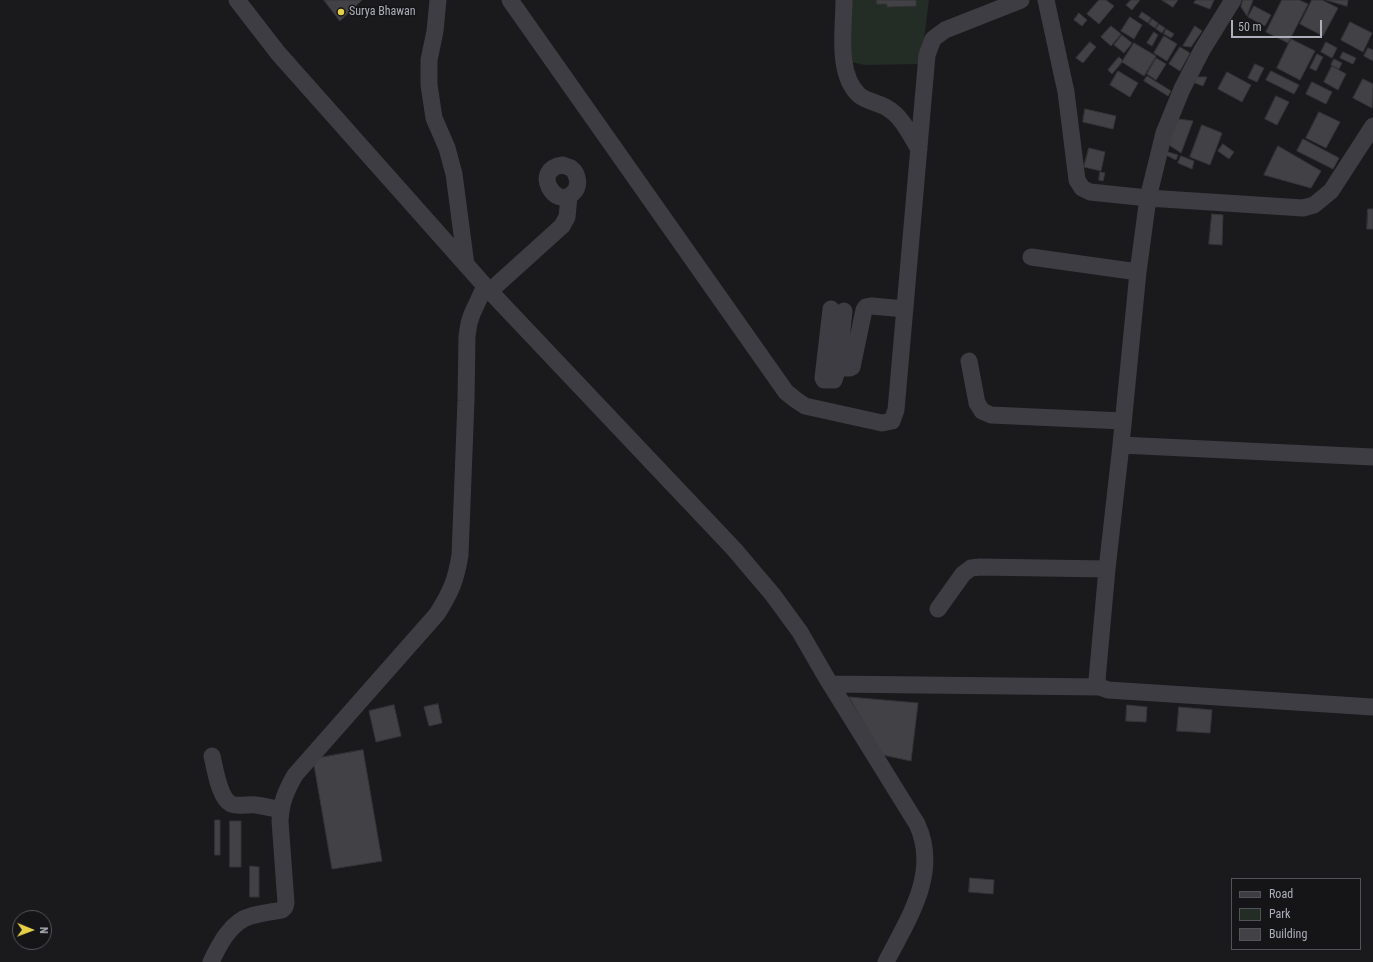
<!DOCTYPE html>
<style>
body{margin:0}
#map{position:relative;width:1373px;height:962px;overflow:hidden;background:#1a1a1c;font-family:"Roboto Condensed",sans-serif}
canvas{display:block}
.legend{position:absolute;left:1231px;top:878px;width:130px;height:72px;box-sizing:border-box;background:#151517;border:1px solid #525359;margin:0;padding:5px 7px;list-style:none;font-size:12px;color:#adafbb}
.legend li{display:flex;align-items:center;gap:8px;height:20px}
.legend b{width:20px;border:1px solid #525359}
.north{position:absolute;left:12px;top:910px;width:40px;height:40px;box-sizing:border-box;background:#151517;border:1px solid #525359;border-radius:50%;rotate:91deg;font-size:11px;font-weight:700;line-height:16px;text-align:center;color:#adafbb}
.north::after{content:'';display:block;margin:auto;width:14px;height:18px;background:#e6d048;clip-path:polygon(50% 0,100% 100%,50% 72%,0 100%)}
.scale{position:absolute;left:1231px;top:20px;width:91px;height:18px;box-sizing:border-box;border:2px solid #adafbb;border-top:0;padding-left:5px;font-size:12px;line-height:14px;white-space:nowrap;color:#adafbb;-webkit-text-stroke:3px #151517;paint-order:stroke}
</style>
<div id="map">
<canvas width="1373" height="962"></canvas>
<ul class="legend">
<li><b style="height:5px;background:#3d3d43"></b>Road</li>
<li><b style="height:11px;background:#242c26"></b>Park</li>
<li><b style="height:11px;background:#424246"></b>Building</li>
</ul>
<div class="north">N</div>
<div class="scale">50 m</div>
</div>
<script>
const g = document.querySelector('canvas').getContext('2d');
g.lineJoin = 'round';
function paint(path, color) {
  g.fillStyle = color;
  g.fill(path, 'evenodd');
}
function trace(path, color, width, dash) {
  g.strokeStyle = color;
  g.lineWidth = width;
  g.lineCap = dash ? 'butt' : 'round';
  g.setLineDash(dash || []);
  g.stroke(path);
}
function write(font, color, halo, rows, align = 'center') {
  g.font = font + ' "Roboto Condensed",sans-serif';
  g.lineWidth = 3;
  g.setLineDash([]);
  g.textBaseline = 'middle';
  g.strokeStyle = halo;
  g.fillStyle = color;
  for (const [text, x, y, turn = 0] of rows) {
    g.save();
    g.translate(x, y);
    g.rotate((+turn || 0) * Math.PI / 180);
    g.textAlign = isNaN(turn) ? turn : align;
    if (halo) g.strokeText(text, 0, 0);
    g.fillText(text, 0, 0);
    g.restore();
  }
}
paint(new Path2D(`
 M850,0H929L921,64L865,65L851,62Z`), '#242c26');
const building = new Path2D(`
 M324,0H362L340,21Z
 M877,0H916V6L887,7V4H877Z
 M1099,0H1106L1114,6L1099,24L1087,14Z
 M1131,0H1140L1132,10L1126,5Z
 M1162,0H1178L1173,7Z
 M1196,0H1214L1210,9L1194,3Z
 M1243,0H1253L1247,16L1241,7Z
 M1282,0H1299L1308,4L1288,43L1266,32Z
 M1312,0H1322L1338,8L1323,36L1300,24Z
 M1326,0H1348L1347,6Z
 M1254,6L1271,15L1265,26L1248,17Z
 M1142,12L1151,18L1148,23L1139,17Z
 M1079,13L1087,20L1082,26L1074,20Z
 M1130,17L1142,25L1134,39L1121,31Z
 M1152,19L1158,23L1155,28L1149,24Z
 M1350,22L1372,33L1363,52L1341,40Z
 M1159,24L1165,28L1162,33L1156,29Z
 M1111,26L1121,34L1111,46L1101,37Z
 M1195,26L1202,31L1191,47L1183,46Z
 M1166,29L1174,34L1171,38L1164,34Z
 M1154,32L1158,35L1152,46L1147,43Z
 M1122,35L1132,43L1124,53L1114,45Z
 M1164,36L1177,44L1167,61L1154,53Z
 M1291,39L1315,51L1300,80L1277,68Z
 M1090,42L1096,47L1083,63L1076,58Z
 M1326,42L1337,48L1332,58L1321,52Z
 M1134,43L1156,56L1144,76L1122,62Z
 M1180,47L1190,53L1180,71L1169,64Z
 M1368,48L1373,50V61L1364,56Z
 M1343,52L1356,58L1353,64L1340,58Z
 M1317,54L1323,57L1316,71L1310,68Z
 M1119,57L1123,61L1112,74L1108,70Z
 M1156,58L1166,64L1156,80L1147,74Z
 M1334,59L1342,63L1339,69L1331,65Z
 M1255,64L1264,68L1257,82L1248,78Z
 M1332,66L1346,74L1338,90L1324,82Z
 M1118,71L1138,83L1130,97L1110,85Z
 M1271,71L1299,85L1294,94L1266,80Z
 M1227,72L1251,85L1242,102L1218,89Z
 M1147,76L1171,91L1168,96L1144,81Z
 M1197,77H1207L1203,86L1195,83Z
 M1363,79L1373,84L1372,108L1353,98Z
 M1312,82L1332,92L1326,104L1306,94Z
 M1276,96L1289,102L1277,125L1265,119Z
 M1085,109L1116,116L1113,129L1083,122Z
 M1319,112L1340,122L1326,148L1306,138Z
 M1178,119L1193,121L1181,153L1166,143Z
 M1202,125L1222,133L1210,165L1190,157Z
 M1303,139L1339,158L1333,169L1297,151Z
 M1223,144L1234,152L1229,159L1218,151Z
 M1278,146L1321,171L1311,188L1264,175Z
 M1089,148L1105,152L1101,171L1084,167Z
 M1168,152L1178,155L1176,160L1166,155Z
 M1181,156L1194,161L1192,169L1178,163Z
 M1100,172L1105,173L1103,181L1099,180Z
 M1368,209H1373V229H1367Z
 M1212,214L1223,215L1222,245L1209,244Z
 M849,697L918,703L911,761L883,755Z
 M438,704L442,723L429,726L424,707Z
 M394,705L401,736L376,742L369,711Z
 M1127,705L1147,707L1146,722L1126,721Z
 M1179,707L1212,710L1210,733L1177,731Z
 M363,750L382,861L332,869L313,759Z
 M215,820H220V855H215Z
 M230,821H241V867H230Z
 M250,866L259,867V897H250Z
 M970,878L994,880L993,894L969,892Z`);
paint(building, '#424246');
trace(building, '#353438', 1);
trace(new Path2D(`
 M237,0L278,53L485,286L734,549L773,595L800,632L826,677L917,824C940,873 908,919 886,962
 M438,0L435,31L429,60V85L434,118L447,148L454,174L466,265
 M510,0L786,392L796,400L805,406L882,423L892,421L896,410L927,55L933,39L945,30L1021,0
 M844,0C844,28 836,74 859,95C867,102 878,102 887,108C902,116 910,135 919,149
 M1046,0L1066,92L1077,180L1082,188L1090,192L1148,198L1303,208L1314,205L1331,191L1373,126
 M563,165C565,166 569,167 571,168C579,174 580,187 573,193C556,211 530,169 563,165Z
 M1031,257L1138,272
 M490,291L562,226L567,217L569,197
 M831,309L823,378L824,380H834L838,368H850L852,367L864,310L866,307L872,306L905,309
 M969,361L977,403L982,411L991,415L1123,421
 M838,368L844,311
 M1121,445L1373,457
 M938,609L963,574L971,568L980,567L1107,569
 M831,684L1100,687L1108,690L1373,707
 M1100,687L1097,680L1107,569L1121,445L1138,272L1148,198L1164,133L1182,89L1202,50L1233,0
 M212,756C215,768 219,798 231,804C238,807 248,804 256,805C264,806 272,808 280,810
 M211,962C219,945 231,921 251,916C261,913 271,912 282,910L285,907L286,903L280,821C281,802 286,791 295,775L437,614C451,592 456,580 460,555L466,401L467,336L469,323L472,314L485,286`), '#3d3d43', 17);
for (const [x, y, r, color] of [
 [341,12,4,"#e6d048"]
]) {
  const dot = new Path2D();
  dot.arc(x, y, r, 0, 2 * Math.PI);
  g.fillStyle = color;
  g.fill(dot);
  trace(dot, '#151517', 1.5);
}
write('12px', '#adafbb', '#151517', [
 ["Surya Bhawan",349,12]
], 'left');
</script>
